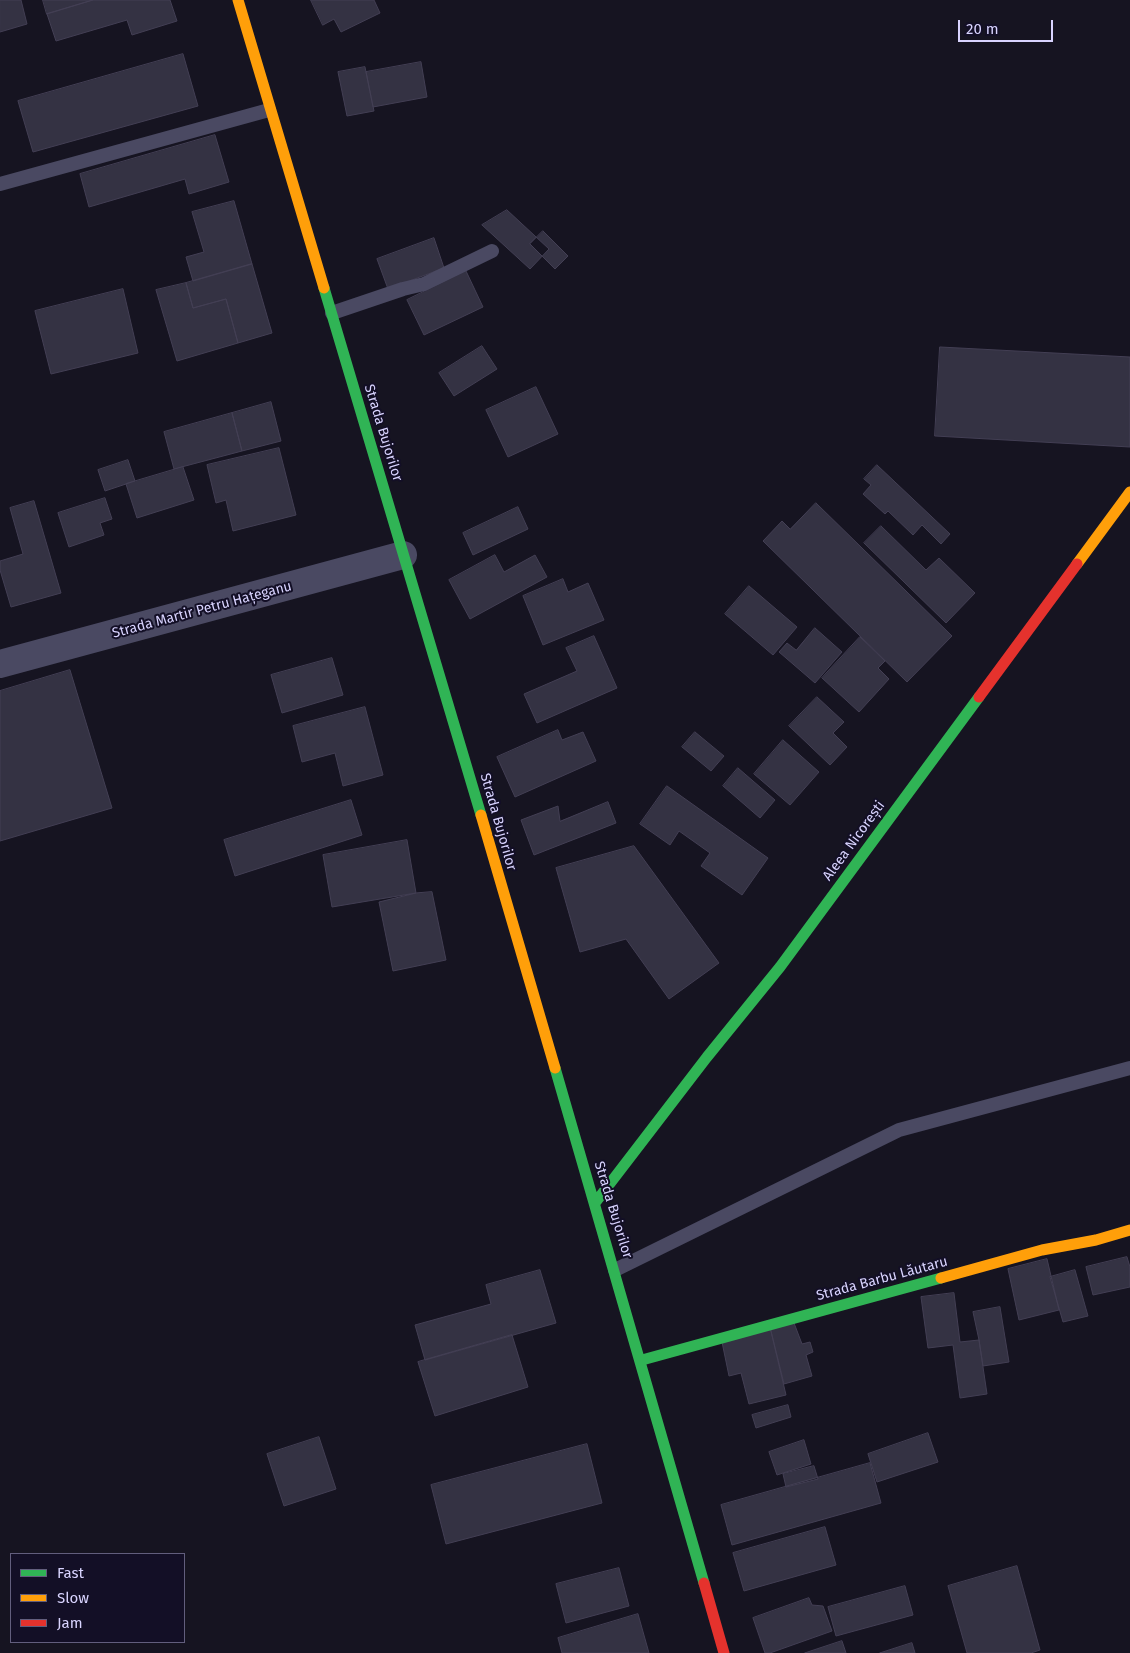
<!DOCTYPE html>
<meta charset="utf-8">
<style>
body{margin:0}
#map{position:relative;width:1130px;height:1653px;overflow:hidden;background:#161421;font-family:"Fira Sans",sans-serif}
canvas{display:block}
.legend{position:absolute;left:10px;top:1553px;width:175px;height:90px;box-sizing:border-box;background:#130f26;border:1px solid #625e7d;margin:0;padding:6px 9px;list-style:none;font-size:15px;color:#d9d4ff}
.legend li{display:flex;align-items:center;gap:10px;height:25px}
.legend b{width:25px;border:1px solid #625e7d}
.scale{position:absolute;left:958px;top:20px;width:95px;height:22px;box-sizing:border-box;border:2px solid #d9d4ff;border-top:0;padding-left:6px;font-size:15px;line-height:18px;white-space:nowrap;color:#d9d4ff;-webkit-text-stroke:4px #130f26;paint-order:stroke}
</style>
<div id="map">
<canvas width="1130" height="1653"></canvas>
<ul class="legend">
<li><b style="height:6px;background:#30b455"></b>Fast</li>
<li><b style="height:6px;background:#ff9f0a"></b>Slow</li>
<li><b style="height:6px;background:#e5322d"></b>Jam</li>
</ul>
<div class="scale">20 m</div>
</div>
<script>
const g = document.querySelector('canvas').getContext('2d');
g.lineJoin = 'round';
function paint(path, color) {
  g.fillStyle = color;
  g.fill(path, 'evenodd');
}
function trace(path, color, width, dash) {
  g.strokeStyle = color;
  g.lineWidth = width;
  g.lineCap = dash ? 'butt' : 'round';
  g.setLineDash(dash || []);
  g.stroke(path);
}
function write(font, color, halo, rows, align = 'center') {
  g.font = font + ' "Fira Sans",sans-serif';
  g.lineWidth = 4;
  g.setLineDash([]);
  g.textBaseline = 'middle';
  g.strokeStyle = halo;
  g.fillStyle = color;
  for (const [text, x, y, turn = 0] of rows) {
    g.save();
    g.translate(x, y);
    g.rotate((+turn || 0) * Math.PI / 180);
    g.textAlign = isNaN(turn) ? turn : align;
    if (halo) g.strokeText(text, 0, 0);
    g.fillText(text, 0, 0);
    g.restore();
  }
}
const building = new Path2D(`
 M0,0H21L27,24L0,32Z
 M43,0H93L47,14Z
 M93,0H170L177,21L132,35L127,20L56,41L47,14Z
 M311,0H374L380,13L341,32L334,19L323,25Z
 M183,54L198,106L33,152L18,101Z
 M421,62L427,97L373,107L366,72Z
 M365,67L374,111L347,116L338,72Z
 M215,135L229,182L189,194L185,179L89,207L80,174Z
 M234,201L252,264L193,281L186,257L204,252L192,212Z
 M507,210L549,249L530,269L482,225Z
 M543,231L568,256L555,269L530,244Z
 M434,238L444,268L388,289L377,259Z
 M252,264L272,333L238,343L226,299L193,308L186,283Z
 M466,271L483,307L424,335L407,300Z
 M186,283L193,308L226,299L238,343L177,361L156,290Z
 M123,289L138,353L51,374L35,311Z
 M482,346L497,369L454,396L439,373Z
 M940,347L1130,357V447L935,436Z
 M536,387L558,434L508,457L486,410Z
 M271,402L281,441L242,451L232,413Z
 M232,413L242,451L174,469L164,432Z
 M279,448L296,515L233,531L226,500L216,503L207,465Z
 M128,460L135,481L105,491L98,470Z
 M877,465L950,534L941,544L922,525L913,535L888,511L885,514L863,494L871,485L864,479Z
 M183,467L194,500L137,518L126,484Z
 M105,498L112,519L100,523L104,535L69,547L58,513Z
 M34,501L61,593L11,607L0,570V561L23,554L10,508Z
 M816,503L952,636L907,682L763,541L782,521L790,529Z
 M518,507L528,529L473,555L463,533Z
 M881,526L926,570L939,558L975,593L946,623L864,543Z
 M495,555L504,572L535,555L547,577L470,619L449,580Z
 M563,579L568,592L588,583L604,620L543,645L523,596Z
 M749,586L797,627L773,655L725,614Z
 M815,628L842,652L815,683L779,652L787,643L796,650Z
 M594,636L617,688L537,723L524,694L577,671L566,648Z
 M860,637L885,661L878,668L889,679L859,712L822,678Z
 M332,658L343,695L282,713L271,675Z
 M70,670L112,808L0,841V691Z
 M817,697L844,722L833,733L847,747L830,765L789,726Z
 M365,707L383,775L343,786L335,753L302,762L293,726Z
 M558,730L562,740L583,732L596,761L515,797L497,757Z
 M695,732L724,756L711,771L682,747Z
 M783,740L819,772L790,805L754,774Z
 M738,768L775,800L760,818L723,786Z
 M667,786L768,858L742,895L701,866L710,853L679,831L670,845L640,824Z
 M351,800L362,835L235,876L224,840Z
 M608,802L616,823L534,855L521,820L558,806L560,821Z
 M407,840L416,893L332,907L323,855Z
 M634,846L719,963L669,999L626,939L580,952L556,868Z
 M432,892L446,960L393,971L379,902L416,893Z
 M1127,1257L1130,1267V1287L1093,1295L1086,1267Z
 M1047,1259L1059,1310L1019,1320L1008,1269Z
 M540,1270L556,1323L425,1360L415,1325L491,1304L486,1285Z
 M1075,1270L1088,1316L1063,1322L1050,1277Z
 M954,1293L960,1342L979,1340L987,1394L960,1398L953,1345L928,1348L921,1297Z
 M1000,1307L1009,1362L983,1366L979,1340L973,1312Z
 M794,1323L802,1344L810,1342L813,1352L806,1355L812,1376L784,1384L770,1327Z
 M770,1327L786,1395L749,1404L741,1373L729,1376L722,1342Z
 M512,1335L528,1387L435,1416L418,1362Z
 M788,1405L791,1417L756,1428L752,1415Z
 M928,1433L938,1462L877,1482L868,1454Z
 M319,1437L336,1489L284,1506L267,1454Z
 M804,1440L811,1464L777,1475L769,1452Z
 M587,1444L602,1503L446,1544L431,1485Z
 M870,1463L881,1503L732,1545L721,1505Z
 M814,1466L818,1479L786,1487L783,1474Z
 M825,1527L836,1565L744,1591L733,1553Z
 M1017,1566L1040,1650L1031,1653H967L948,1586Z
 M619,1568L629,1606L566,1623L556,1584Z
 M905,1586L913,1615L836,1636L828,1607Z
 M809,1598L812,1605L823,1606L832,1631L770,1653H765L753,1618Z
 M638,1614L649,1653H562L558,1638Z
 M842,1641L846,1653H805Z
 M912,1643L915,1653H880Z`);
paint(building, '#343243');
trace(building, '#433f54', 1);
trace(new Path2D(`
 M0,184L269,110
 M332,313L403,289L424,284L492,251
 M615,1270L899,1130L1130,1068`), '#4a4962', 14);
trace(new Path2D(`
 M0,664L403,555`), '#4a4962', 28);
trace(new Path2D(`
 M324,288L481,815
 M555,1068L704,1583
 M595,1203L707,1057L780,967L979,697
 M642,1360L941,1278`), '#30b455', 11);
trace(new Path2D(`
 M238,0L324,288
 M1077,564L1130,492
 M481,815L555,1068
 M941,1278L1042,1250L1096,1240L1130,1230`), '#ff9f0a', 11);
trace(new Path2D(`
 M979,697L1077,564
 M704,1583L724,1653`), '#e5322d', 11);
write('14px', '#d9d4ff', '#130f26', [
 ["Strada Bujorilor",383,433,73],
 ["Strada Martir Petru Hațeganu",202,610,-15],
 ["Strada Bujorilor",498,822,74],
 ["Aleea Nicorești",854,841,-54],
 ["Strada Bujorilor",613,1210,73],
 ["Strada Barbu Lăutaru",882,1279,-15]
]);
</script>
